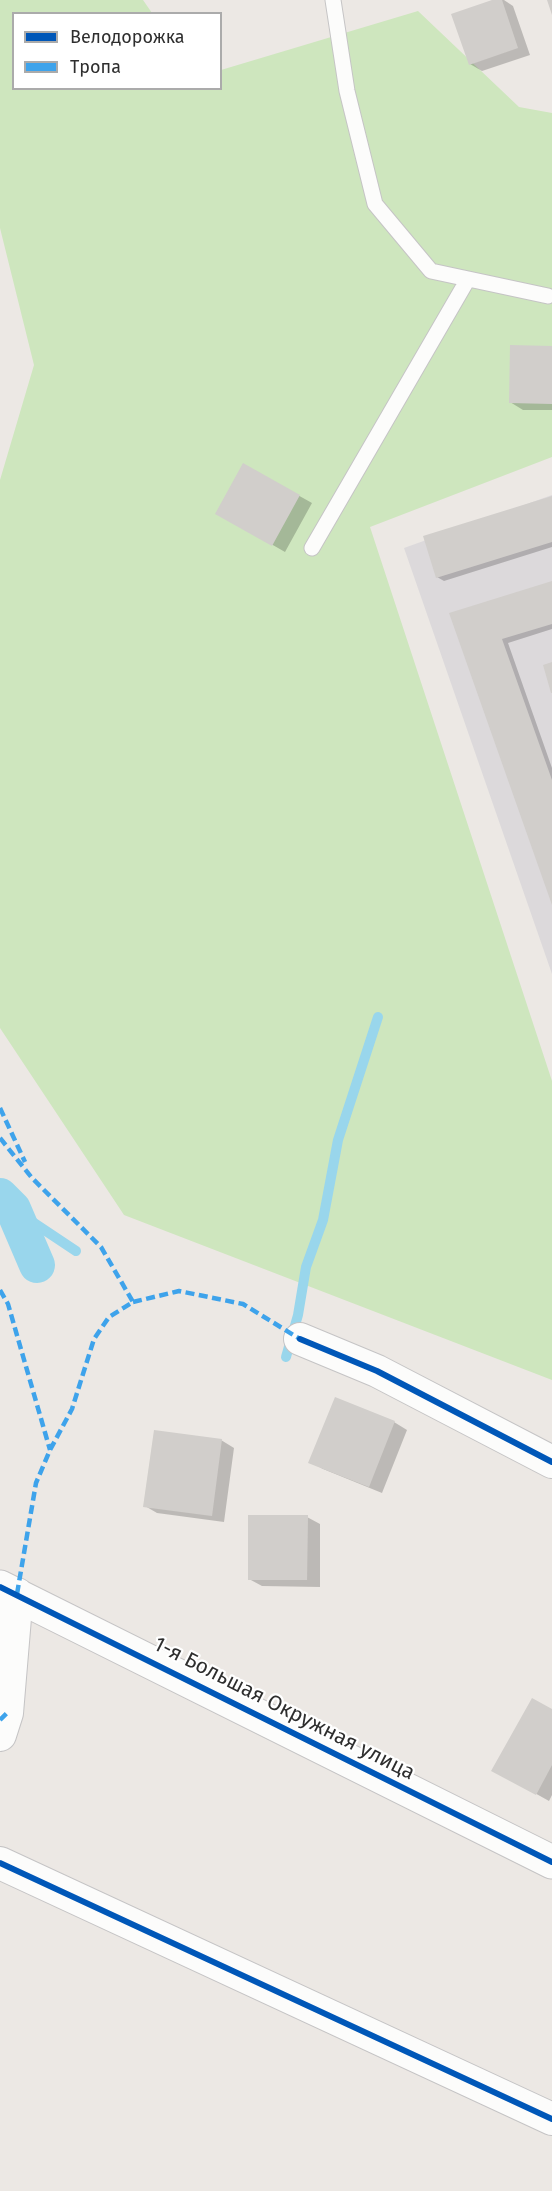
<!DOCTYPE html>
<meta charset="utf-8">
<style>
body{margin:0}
#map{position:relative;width:552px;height:2191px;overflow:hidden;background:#ece8e4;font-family:"Fira Sans",sans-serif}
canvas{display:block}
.legend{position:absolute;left:12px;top:12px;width:210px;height:78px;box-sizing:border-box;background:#fff;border:2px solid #ababab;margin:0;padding:8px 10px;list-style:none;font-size:18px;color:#2e2e2e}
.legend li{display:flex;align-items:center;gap:12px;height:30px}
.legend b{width:30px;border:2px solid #ababab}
</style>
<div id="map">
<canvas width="552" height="2191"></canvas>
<ul class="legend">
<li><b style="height:8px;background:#0057b8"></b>Велодорожка</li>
<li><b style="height:8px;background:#3ea3eb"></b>Тропа</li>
</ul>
</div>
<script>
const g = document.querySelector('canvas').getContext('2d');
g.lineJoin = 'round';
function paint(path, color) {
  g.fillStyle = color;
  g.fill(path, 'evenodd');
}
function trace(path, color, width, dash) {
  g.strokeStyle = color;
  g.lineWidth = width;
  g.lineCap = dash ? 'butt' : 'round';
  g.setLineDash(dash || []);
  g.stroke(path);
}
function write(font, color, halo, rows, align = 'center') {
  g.font = font + ' "Fira Sans",sans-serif';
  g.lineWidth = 4.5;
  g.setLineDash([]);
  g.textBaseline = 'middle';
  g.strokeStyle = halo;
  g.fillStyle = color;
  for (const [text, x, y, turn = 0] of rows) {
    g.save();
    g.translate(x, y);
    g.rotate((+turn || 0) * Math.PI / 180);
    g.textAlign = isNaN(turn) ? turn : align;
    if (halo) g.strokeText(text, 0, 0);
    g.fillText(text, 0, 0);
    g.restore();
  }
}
paint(new Path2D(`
 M552,495V974L404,548Z`), '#dcd9db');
paint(new Path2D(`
 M0,0H143L152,13L14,14V88H220L221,70L418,11L519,107L552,113V457L370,527L552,1081V1380L124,1215L0,1028V480L34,365L0,228Z`), '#cee6be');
paint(new Path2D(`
 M497,0H504L513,6L530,55L482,71L470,64Z
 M552,347V410H523L510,402Z
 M244,465L312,503L285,552L217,513Z
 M552,497V547L444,581L437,577Z
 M552,582V629L508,643L552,768V901L451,614Z
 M394,1422L407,1430L382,1493L323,1469L310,1462Z
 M221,1440L234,1448L224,1522L157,1513L145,1506Z
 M307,1517L320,1524V1587L262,1586L249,1579Z
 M552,1711V1795L549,1801L506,1777Z`), '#0003');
trace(new Path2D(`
 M13,1209L76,1251
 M286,1357L298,1315L306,1267L323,1220L338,1140L378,1017`), '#99d6ec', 10);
trace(new Path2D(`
 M0,1196L13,1209L37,1265`), '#99d6ec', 36);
paint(new Path2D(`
 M492,0H502L518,48L469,65L451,14Z
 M547,0H552V15Z
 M510,345L552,346V404L509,403Z
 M243,463L300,495L272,546L215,514Z
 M552,496V542L436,578L423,536Z
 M552,581V624L502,639L552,780V905L449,613Z
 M552,662V693H551L543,665Z
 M335,1397L395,1421L369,1487L308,1463Z
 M154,1430L222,1439L212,1516L143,1507Z
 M248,1515H308L307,1580H248Z
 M532,1698L552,1709V1765L536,1795L491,1771Z`), '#d1cecb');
const lane = new Path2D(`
 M333,0L347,91L375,204L431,271L548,296
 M312,548L468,279`);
const street = new Path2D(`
 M300,1339L377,1371L552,1462
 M0,1735L7,1713L17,1594
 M0,1863L552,2119`);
const secondary = new Path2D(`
 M0,1587L552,1862`);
trace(lane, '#c5c4c5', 17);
trace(street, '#c5c4c5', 34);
trace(secondary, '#c5c4c5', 35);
trace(lane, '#fcfcfb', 15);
trace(street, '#fcfcfb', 32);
trace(secondary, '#fcfcfb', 33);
trace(new Path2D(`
 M0,1108L25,1162
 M0,1138L32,1178L101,1247L133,1302L109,1317L94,1339L72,1409L50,1450L36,1483L17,1594
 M0,1290L8,1304L50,1450
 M133,1302L179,1291L243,1304L300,1339
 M0,1720L7,1713`), '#3ea3eb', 4.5, [9, 4.5]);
trace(new Path2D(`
 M300,1339L377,1371L552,1462
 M0,1587L552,1862
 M0,1863L552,2119`), '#0057b8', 6);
write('21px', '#2e2e2e', '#fff', [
 ["1-я Большая Окружная улица",284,1709,27]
]);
</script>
